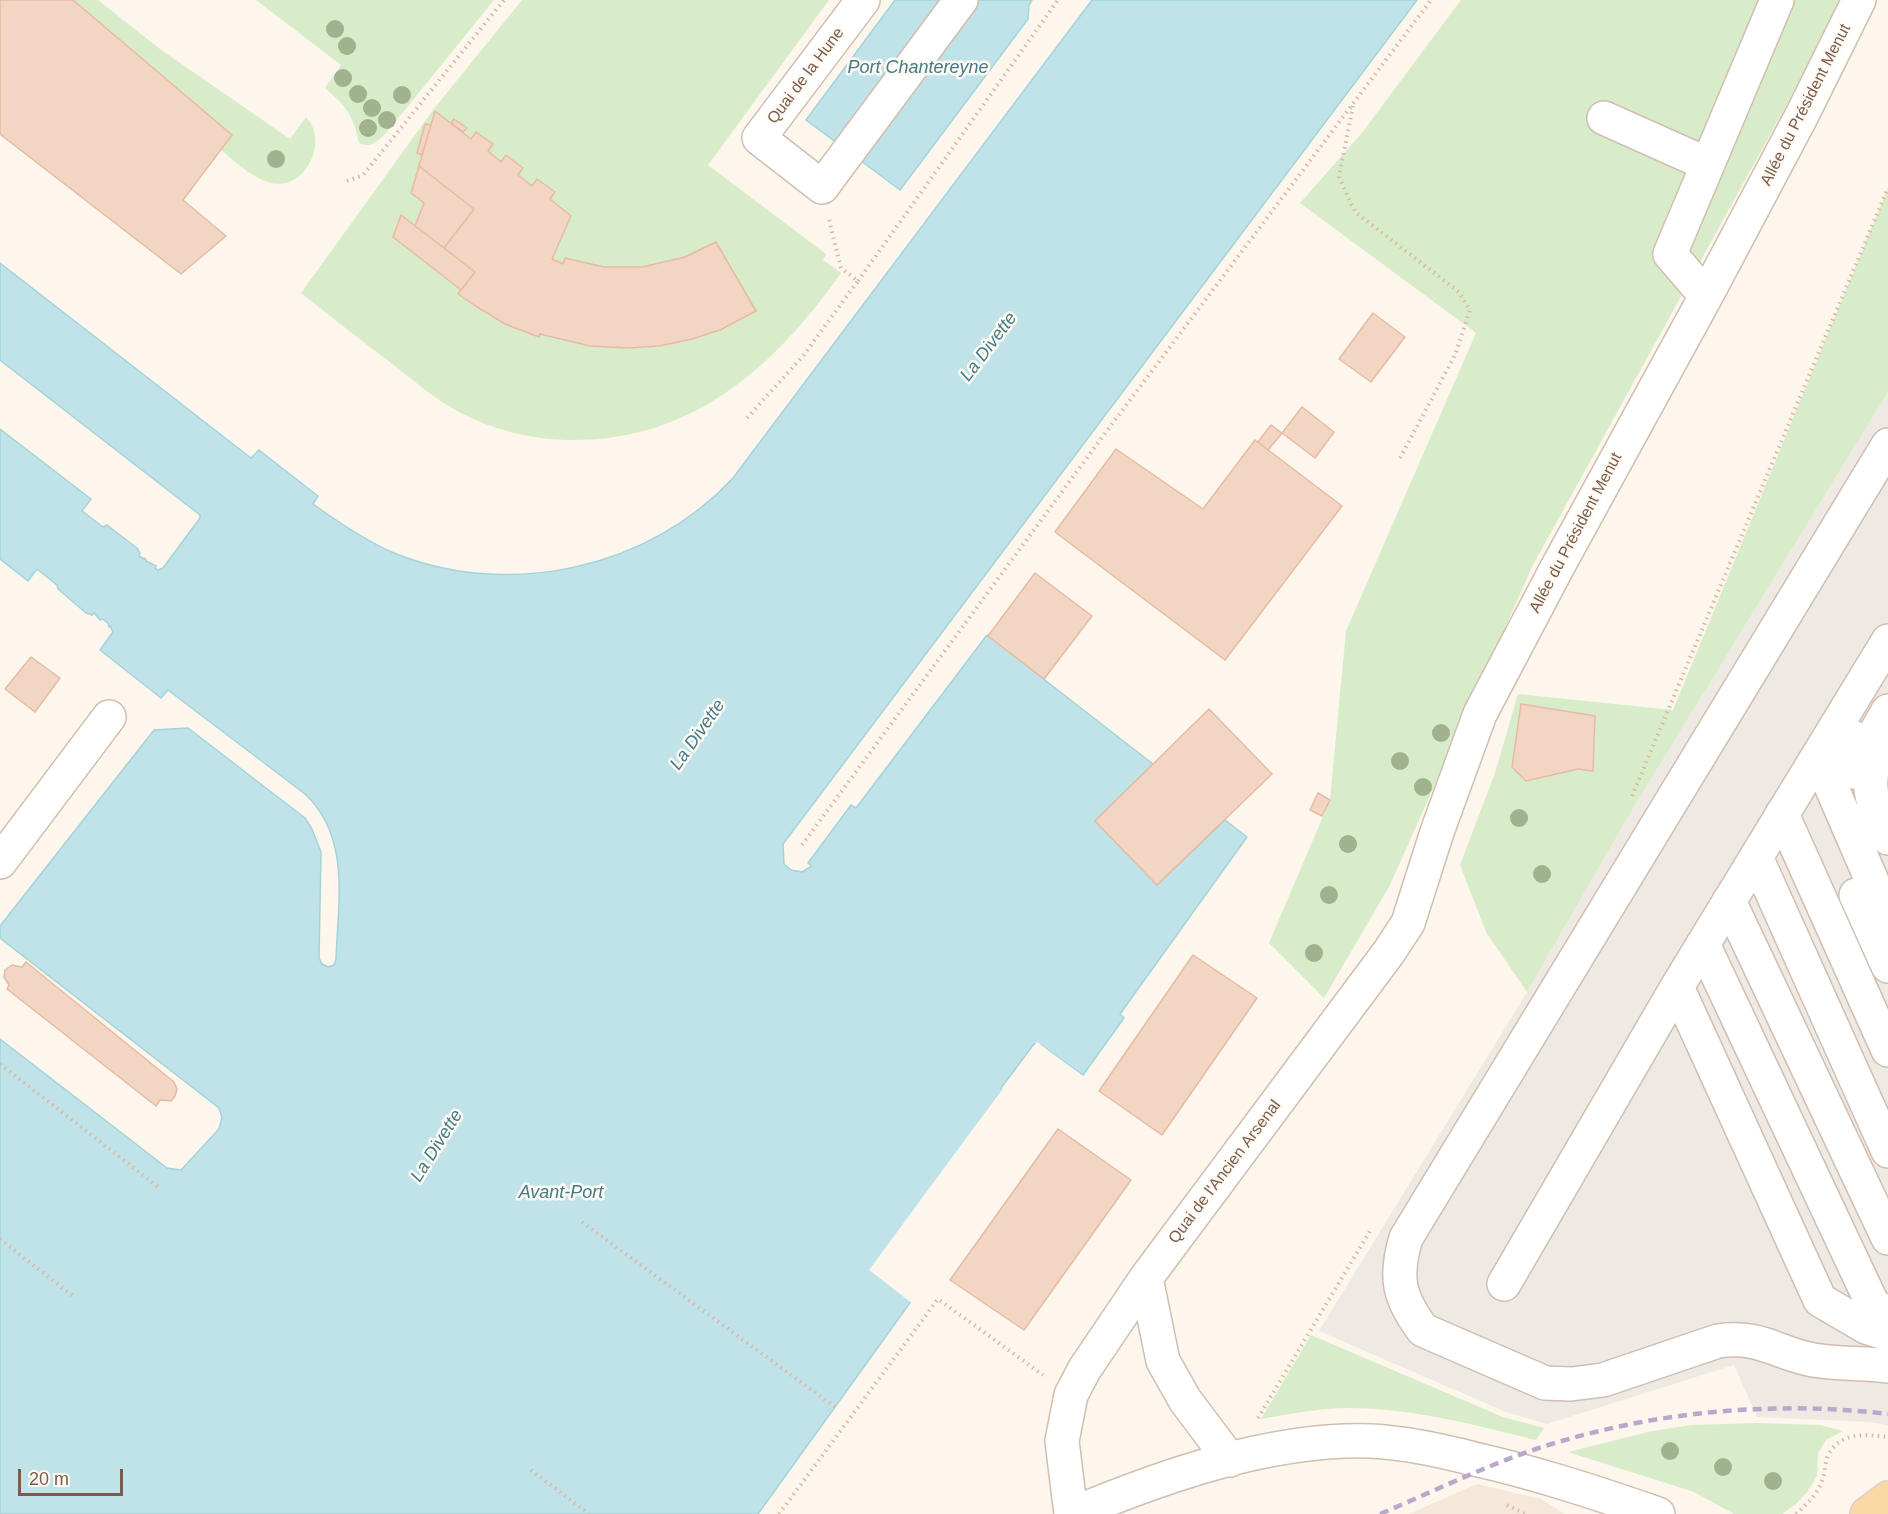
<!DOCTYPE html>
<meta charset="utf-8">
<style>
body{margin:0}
#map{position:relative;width:1888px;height:1514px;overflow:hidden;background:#fdf6ec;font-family:Arial,sans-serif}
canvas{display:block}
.scale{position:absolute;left:18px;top:1469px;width:105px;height:27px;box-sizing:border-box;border:3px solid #7a5c4d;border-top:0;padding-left:8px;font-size:18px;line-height:21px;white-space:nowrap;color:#7a5c4d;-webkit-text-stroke:4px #fffaf3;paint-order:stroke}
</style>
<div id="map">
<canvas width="1888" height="1514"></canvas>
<div class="scale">20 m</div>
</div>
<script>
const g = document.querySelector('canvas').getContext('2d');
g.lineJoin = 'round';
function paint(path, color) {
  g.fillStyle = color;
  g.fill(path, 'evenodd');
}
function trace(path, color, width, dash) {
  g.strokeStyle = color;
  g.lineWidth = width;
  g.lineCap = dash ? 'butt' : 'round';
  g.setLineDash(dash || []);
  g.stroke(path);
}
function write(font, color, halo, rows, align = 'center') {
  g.font = font + ' Arial,sans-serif';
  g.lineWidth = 5;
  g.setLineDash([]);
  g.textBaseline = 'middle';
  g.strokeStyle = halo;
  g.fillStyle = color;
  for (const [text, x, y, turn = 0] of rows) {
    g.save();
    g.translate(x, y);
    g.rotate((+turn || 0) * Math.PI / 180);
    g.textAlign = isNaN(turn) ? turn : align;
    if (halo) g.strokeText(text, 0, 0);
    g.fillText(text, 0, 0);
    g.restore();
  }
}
paint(new Path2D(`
 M1477,1484L1541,1499L1565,1514H1409Z`), '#f5e8da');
paint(new Path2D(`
 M1888,392V1425L1869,1422L1757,1417L1734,1365L1547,1424L1506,1412L1319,1331L1527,992L1632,810Z`), '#efe9e4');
paint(new Path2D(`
 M73,0H98L160,49L290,139L306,117C329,141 306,191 271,183C252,178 236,162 221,150L232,135Z
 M256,0H494L387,132C379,140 372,149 359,143C354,116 346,106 325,88L341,65Z
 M522,0H829L708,165L826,254L823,260L841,273C773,369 690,443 566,440C531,439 493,430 461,413C436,400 414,381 391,363C361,340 331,317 301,293L433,110Z
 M1461,0H1841L1830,26L1533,565L1390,885L1324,998L1269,943L1330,800L1346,631L1476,333L1300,203L1361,134Z
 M1888,188V392L1632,810L1527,992L1486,932L1460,865L1495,773L1518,694L1673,710Z
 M1311,1335L1503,1417L1544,1428L1536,1440C1475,1425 1412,1408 1349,1408C1320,1408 1290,1414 1261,1419Z
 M1757,1423L1820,1425L1843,1431L1826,1440L1818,1453L1817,1476L1808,1491L1796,1504L1782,1514H1734L1694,1492L1568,1452L1652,1431L1692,1425Z`), '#d8ecc9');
const water = new Path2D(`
 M895,0H1032L1029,5L1028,19L900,190L806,120Z
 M1092,0H1417L783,844L784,864L791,870L802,872L812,866L808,863L851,805L856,808L987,635L1153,764L1095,821L1157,885L1225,820L1247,837L1120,1014L1124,1018L1083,1075L1041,1045L1039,1047L1034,1044L1001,1088L1002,1090L873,1271L912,1300L758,1514H0V1039L167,1168L181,1170L219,1129L222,1118L219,1108L0,938V926L154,730L188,728L305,818L312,829L321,852L319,958L322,964L328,967L334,965L336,959C338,902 351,837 305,794L168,690L161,698L100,650L113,632L110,626L109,627L108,623L102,619L100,620L94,613L92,615L86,613L58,589L57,585L37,569L28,581L0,559V429L91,499L82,511L103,527L107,525L137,548L140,553L139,556L144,559L145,558L146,561L156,566L155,568L158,570L163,568L200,518V515L0,360V263L251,458L259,450L318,496L313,504C338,522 366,541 394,553C509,600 650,568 733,478Z`);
paint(water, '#bfe3e8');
trace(water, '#a5d3da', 1.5);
paint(new Path2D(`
 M1037,1042L1084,1077L1041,1049L1038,1050L1035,1048L877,1270L914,1298L913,1304L869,1270Z`), '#fdf6ec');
const building = new Path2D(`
 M0,0H73L232,135L183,200L226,236L181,274L0,134Z
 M435,111L471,139L476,132L493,144L488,151L501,162L506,155L523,168L518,175L532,186L537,179L555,192L550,199L571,216L552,259L563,264L565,258L604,267H642L685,257L716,242L756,311L720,330L692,339L659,346L628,348L590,346L540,334L539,337L505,324L474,305L458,294L475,272L444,248L474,209L419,166Z
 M454,119L467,128L463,132L451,123Z
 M425,124L431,125L422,155L417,153Z
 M419,166L474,209L444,248L415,226L424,203L411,193Z
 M401,215L475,272L461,290L393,237Z
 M1373,313L1405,337L1371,382L1339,359Z
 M1302,407L1334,432L1315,458L1282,433Z
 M1271,425L1282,433L1268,450L1258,442Z
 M1255,440L1342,506L1225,660L1055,532L1116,449L1203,509Z
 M1035,573L1092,616L1044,679L988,636Z
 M31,657L60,678L35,712L5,689Z
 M1521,704L1595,716L1593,771L1578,769L1526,781L1512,767Z
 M1209,709L1272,774L1157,885L1095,821Z
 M1318,793L1330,800L1322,816L1310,810Z
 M1193,955L1257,998L1162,1135L1099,1091Z
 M26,962L174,1082L177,1089L175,1096L171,1101L160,1100L156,1106L7,989L9,985L4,977L5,970L12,965L22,967Z
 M1058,1129L1131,1180L1024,1330L950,1280Z`);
paint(building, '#f3d5c3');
trace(building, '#e6bba3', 1.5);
const minor = new Path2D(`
 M863,0L759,138L822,187L961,0
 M1604,118L1707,164
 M1706,296L1670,254L1777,0
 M1888,445L1406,1238C1394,1278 1399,1298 1423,1330L1545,1383L1571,1384L1603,1380L1718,1341C1761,1335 1776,1353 1813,1360C1838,1364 1863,1363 1888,1366
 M1853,737L1833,772L1831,786L1888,918
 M1882,747C1861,781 1873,804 1888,838
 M1853,772L1888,711
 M1782,814L1888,1050
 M1756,857L1888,1151
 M0,862L109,717
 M1856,895L1888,966
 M1729,901L1888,1238
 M1703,944L1873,1305L1888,1314
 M1677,987L1820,1300L1866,1327L1888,1334
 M1146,1278L1389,952L1408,923L1437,832L1480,714L1558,566L1706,296L1802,115L1859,0
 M1504,1284L1677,987L1888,641
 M1071,1514L1062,1441L1071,1395L1084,1370L1146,1278L1163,1361L1185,1400L1230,1460
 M1072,1514C1163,1476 1271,1438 1371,1441C1406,1443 1440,1450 1474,1459C1537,1473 1597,1493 1658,1514`);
const major = new Path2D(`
 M1867,1514L1888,1498`);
trace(minor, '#d1beb0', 36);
trace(major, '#dad1cd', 36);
trace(new Path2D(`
 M1353,106L1339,177L1355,212L1459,292L1470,310L1455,355L1398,462
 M347,181L363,175L504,0
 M858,281L1058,0
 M747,418L803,356L858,281L841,268L829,220
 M1632,796L1888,188
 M802,845L1106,432L1431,0
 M0,1064L158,1187
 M582,1222L835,1407
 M0,1239L73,1296
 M1258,1418L1370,1231
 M531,1470L589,1514
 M1507,1505L1525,1514
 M779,1514L938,1299L1043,1375
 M1796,1514C1807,1504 1817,1495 1822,1481C1825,1473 1825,1465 1827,1458C1837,1432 1865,1434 1888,1437`), '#d9b8a5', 4, [1.5, 4.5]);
trace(minor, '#fff', 33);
trace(major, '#fbd9a5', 33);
trace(new Path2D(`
 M1380,1514C1432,1492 1483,1467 1536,1449C1648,1412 1771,1400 1888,1414`), '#b9a8c9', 4.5, [9, 6]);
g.fillStyle = '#a0b28e';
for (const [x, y] of [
 [335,29],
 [347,46],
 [343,78],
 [358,94],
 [402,95],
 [372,108],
 [387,120],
 [368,128],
 [276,159],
 [1441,733],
 [1400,761],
 [1423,787],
 [1519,818],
 [1348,844],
 [1542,874],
 [1329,895],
 [1314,953],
 [1670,1451],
 [1723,1467],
 [1773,1481]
]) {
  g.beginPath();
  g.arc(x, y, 9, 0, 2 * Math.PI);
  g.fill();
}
write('16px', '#7a5c4d', '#fffaf3', [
 ["Quai de la Hune",806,76,-53],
 ["Allée du Président Menut",1806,105,-63],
 ["Allée du Président Menut",1576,533,-62],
 ["Quai de l'Ancien Arsenal",1225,1172,-53]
]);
write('italic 18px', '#437c86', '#fffaf3', [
 ["Port Chantereyne",918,68],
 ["La Divette",989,347,-53],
 ["La Divette",698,735,-55],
 ["La Divette",437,1146,-58],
 ["Avant-Port",561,1193]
]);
</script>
